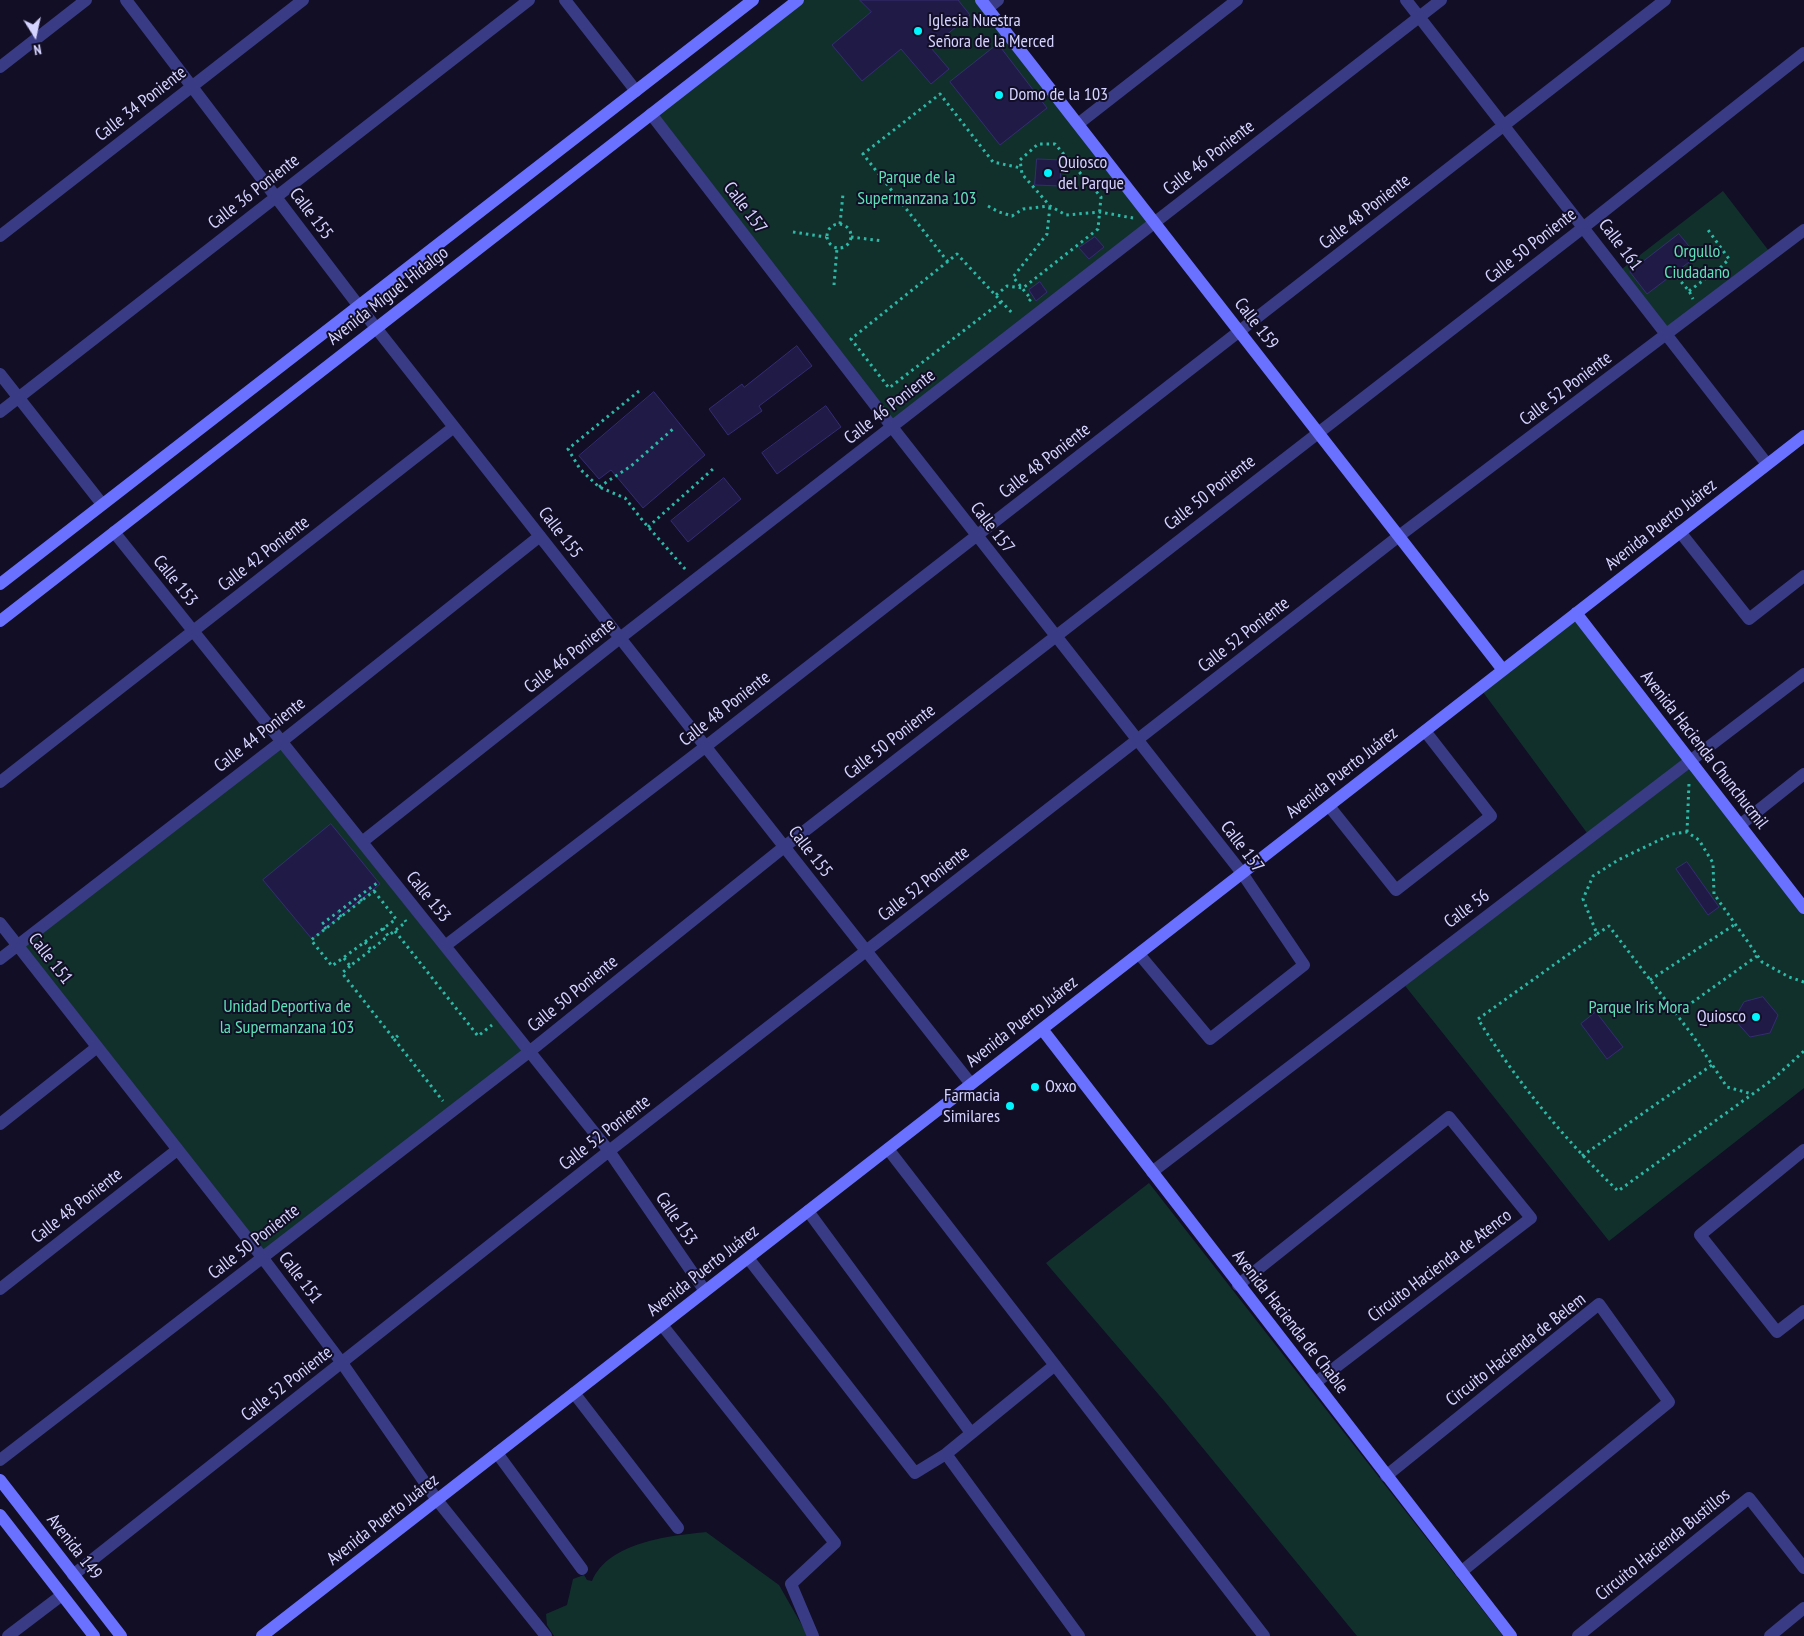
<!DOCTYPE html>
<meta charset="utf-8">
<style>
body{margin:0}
#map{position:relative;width:1804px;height:1636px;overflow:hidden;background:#110e25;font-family:"PT Sans Narrow",sans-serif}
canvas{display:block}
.north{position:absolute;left:10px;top:10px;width:50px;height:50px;-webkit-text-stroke:4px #110e25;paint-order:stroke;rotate:170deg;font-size:14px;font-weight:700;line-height:20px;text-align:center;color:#d5d3ff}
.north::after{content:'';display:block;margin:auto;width:18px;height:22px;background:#d5d3ff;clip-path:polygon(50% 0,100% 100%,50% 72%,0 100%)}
</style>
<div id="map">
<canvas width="1804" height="1636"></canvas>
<div class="north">N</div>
</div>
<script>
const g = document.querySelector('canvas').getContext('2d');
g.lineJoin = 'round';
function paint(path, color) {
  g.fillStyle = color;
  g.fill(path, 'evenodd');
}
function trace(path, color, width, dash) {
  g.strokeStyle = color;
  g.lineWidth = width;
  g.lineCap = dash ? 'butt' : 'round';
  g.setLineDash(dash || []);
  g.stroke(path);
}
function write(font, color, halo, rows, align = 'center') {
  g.font = font + ' "PT Sans Narrow",sans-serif';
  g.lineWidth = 4;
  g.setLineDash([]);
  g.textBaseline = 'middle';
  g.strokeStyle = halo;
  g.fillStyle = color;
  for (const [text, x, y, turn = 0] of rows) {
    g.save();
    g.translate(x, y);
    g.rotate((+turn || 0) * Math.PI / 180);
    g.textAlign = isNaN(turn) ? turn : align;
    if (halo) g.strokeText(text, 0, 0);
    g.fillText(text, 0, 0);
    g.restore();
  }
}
paint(new Path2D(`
 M799,0H981L1154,223L892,426L652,114Z
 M1723,191L1772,255L1666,336L1618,272Z
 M1576,613L1804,908V1088L1609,1241L1402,982L1590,837L1480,688Z
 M281,746L523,1051L263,1252L22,945Z
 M1149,1183L1503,1636H1357L1165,1402L1046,1263Z
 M706,1532L779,1585L808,1636H554L547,1625L546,1614L567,1605L573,1579L584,1575L587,1580L592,1581C609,1542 668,1536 706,1532Z`), '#11302c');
const building = new Path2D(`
 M860,0H958L970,15L931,48L949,69L931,84L901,49L862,81L832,45L871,12Z
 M998,44L1047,108L1000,145L950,82Z
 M1037,159L1061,160L1060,186L1035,185Z
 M1679,234L1697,256L1647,294L1630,272Z
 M1095,237L1104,247L1089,259L1079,248Z
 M1040,282L1047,292L1036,301L1029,290Z
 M797,346L812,366L759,406L762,411L728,435L709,409L742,384L744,387Z
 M654,392L705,455L643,508L611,470L599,479L579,456Z
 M826,406L841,427L777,474L762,453Z
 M724,478L741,499L688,542L671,521Z
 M331,824L380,884L312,939L263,880Z
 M1687,862L1719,907L1708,915L1676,869Z
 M1763,997L1778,1015L1770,1033L1750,1037L1734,1019L1744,1002Z
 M1596,1012L1623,1047L1607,1059L1581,1024Z`);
paint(building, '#201a47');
trace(building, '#352c73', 1);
trace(new Path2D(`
 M988,206L999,212L1012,216L1023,209L1049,206
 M827 236a12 12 0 1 1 24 0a12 12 0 1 1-24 0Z
 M840,224L843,194
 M793,232L826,237
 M851,237L883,241
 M948,262L863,154L940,94L993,162L1021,168
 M1677,277L1689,291L1693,299
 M834,285L837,248
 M1689,291L1721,267L1729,259L1706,227
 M996,295L1007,286L1023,288L1098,229L1101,197L1055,144H1038L1020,160L1022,174L1050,206L1066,215L1100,212L1133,218
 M1029,301L1031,299L1013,277L1047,234L1050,206
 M1001,302L889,388L851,339L957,254L1013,314
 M639,391L568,449L580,469L599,487L625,498L643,521L686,570
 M599,487L631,466L673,429
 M648,527L714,468
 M1687,832L1689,783
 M374,891L396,919L332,966L311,940Z
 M362,901L358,897L377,883
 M341,917L338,912L358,897
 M383,928L388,936L406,922L405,920
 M326,929L322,924L338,912
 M395,931L478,1036L492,1025
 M1597,934L1609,926L1693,1036L1727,1087L1752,1094
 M365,942L371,950L388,936
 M344,958L350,966L371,950
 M350,966L342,973L394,1039L401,1033
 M1650,980L1734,925
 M1804,982L1789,977L1762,962L1714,894L1713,863L1699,840L1687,832L1672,834L1618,860L1593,876L1583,899L1597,934L1478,1019C1517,1082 1565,1140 1618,1191L1772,1080L1804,1051
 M1676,1014L1757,956
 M394,1039L443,1101
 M1582,1156L1712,1065`), '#2db9a7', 3, [2.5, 4]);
trace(new Path2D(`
 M126,0L358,305L971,1084
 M565,0L636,91
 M1406,0L1767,464
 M988,8L998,0
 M0,67L86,0
 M651,114L892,427L1242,873L1304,965L1210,1039L1139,954
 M1078,124L1237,0
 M0,236L303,0
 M0,374L102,504
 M0,412L529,0
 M114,532L609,1151L705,1291
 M1680,532L1749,619L1804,576
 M0,782L454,427
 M1329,806L1396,890L1491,816L1425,731
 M1740,825L1804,774
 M362,842L620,638L1441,0
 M0,923L262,1257L342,1363L437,1500L546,1636
 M445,946L705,747L1665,0
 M0,959L281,742L540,536
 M0,1124L96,1048
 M888,1149L1264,1636
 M1804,1150L1700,1235L1777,1332L1804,1311
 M1152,1172L1804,674
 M808,1211L971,1433
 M748,1258L915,1473L946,1454L1055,1365
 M1238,1285L1449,1117L1531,1218L1315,1383
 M0,1289L177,1150
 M662,1325L835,1543L791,1584L813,1636
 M574,1393L678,1528
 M497,1453L582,1569
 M946,1454L1079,1636
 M0,1460L529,1052L784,847L1584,227L1804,53
 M1386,1476L1599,1304L1669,1402L1461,1572
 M73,1575L609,1151L1399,536L1804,230
 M8,1636L62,1595
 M1578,1636L1749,1498L1804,1568
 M1770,1636L1804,1608`), '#393b85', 12);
trace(new Path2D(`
 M981,0L1503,670
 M0,584L753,0
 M1576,613L1804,908
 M0,621L798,0
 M1042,1029L1511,1636
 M0,1480L121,1636
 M0,1515L94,1636
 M262,1636L1804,436`), '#6a70ff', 12);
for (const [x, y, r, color] of [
 [918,31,5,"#00f6fe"],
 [999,95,5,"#00f6fe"],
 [1048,173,5,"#00f6fe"],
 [1756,1017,5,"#00f6fe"],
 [1035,1087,5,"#00f6fe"],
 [1010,1106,5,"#00f6fe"]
]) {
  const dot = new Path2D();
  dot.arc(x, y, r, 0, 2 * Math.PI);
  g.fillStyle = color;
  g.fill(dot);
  trace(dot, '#110e25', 2);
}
write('18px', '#d5d3ff', '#110e25', [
 ["Iglesia Nuestra",928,21],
 ["Señora de la Merced",928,42],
 ["Domo de la 103",1009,95],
 ["Quiosco",1058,163],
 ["del Parque",1058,184],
 ["Quiosco",1746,1017,"right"],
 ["Oxxo",1045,1087],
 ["Farmacia",1000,1096,"right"],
 ["Similares",1000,1117,"right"]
], 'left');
write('18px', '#d5d3ff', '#110e25', [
 ["Calle 34 Poniente",141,104,-38],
 ["Calle 46 Poniente",1209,158,-38],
 ["Calle 36 Poniente",254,192,-38],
 ["Calle 157",745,208,53],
 ["Calle 48 Poniente",1365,212,-38],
 ["Calle 155",311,214,53],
 ["Calle 161",1620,245,53],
 ["Calle 50 Poniente",1531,246,-38],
 ["Avenida Miguel Hidalgo",388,296,-38],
 ["Calle 159",1256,324,52],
 ["Calle 52 Poniente",1566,389,-37],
 ["Calle 46 Poniente",890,407,-38],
 ["Calle 48 Poniente",1045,461,-38],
 ["Calle 50 Poniente",1210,493,-38],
 ["Avenida Puerto Juárez",1661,525,-38],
 ["Calle 157",992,528,52],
 ["Calle 155",560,533,52],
 ["Calle 42 Poniente",264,554,-38],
 ["Calle 153",175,581,51],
 ["Calle 52 Poniente",1244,635,-38],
 ["Calle 46 Poniente",570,656,-38],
 ["Calle 48 Poniente",725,709,-38],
 ["Calle 44 Poniente",260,735,-38],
 ["Calle 50 Poniente",890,742,-38],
 ["Avenida Hacienda Chunchucmil",1704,750,52],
 ["Avenida Puerto Juárez",1342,773,-38],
 ["Calle 157",1242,847,53],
 ["Calle 155",810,852,52],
 ["Calle 52 Poniente",924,884,-38],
 ["Calle 153",428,897,51],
 ["Calle 56",1467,909,-37],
 ["Calle 151",50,959,52],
 ["Calle 50 Poniente",573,994,-39],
 ["Avenida Puerto Juárez",1022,1022,-38],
 ["Calle 52 Poniente",605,1133,-38],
 ["Calle 48 Poniente",77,1206,-38],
 ["Calle 153",676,1219,56],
 ["Calle 50 Poniente",254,1242,-38],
 ["Circuito Hacienda de Atenco",1440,1266,-37],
 ["Avenida Puerto Juárez",703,1271,-38],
 ["Calle 151",300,1278,53],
 ["Avenida Hacienda de Chable",1290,1322,52],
 ["Circuito Hacienda de Belem",1516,1350,-38],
 ["Calle 52 Poniente",287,1384,-38],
 ["Avenida Puerto Juárez",383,1520,-38],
 ["Circuito Hacienda Bustillos",1663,1545,-39],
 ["Avenida 149",74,1547,52]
]);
write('18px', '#5de1b7', '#110e25', [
 ["Parque de la",917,178],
 ["Supermanzana 103",917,199],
 ["Orgullo",1697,252],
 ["Ciudadano",1697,273],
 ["Unidad Deportiva de",287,1007],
 ["la Supermanzana 103",287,1028],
 ["Parque Iris Mora",1639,1008]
]);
</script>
